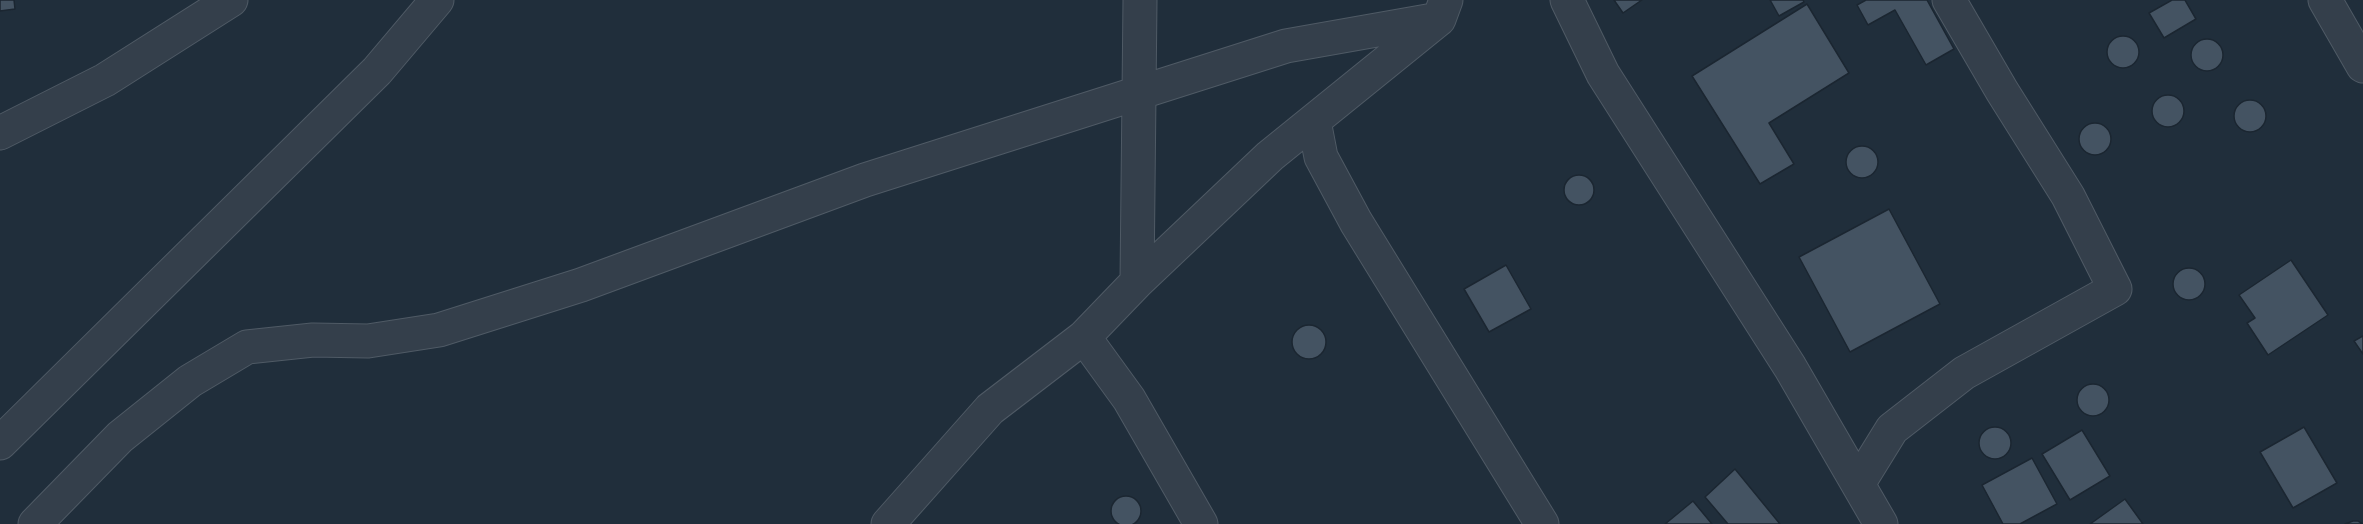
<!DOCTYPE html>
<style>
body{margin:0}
canvas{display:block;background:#202e3b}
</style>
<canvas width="2363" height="524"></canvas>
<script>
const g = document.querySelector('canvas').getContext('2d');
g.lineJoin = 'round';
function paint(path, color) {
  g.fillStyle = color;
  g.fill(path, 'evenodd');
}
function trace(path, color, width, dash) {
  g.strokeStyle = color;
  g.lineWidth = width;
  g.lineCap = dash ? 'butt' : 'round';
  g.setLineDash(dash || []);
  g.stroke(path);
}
const building = new Path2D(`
 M0,0H14L15,9L0,11Z
 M1614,0H1642L1623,13Z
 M1770,0H1803L1804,2L1779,16Z
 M1866,0H1927L1954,49L1926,65L1895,10L1868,25L1857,5Z
 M2172,0H2185L2196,19L2164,38L2149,13Z
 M1807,4L1849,73L1769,123L1794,164L1760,184L1692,76Z
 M2107 52a16 16 0 1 1 32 0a16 16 0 1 1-32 0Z
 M2191 55a16 16 0 1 1 32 0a16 16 0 1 1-32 0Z
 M2152 111a16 16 0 1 1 32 0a16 16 0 1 1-32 0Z
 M2234 116a16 16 0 1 1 32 0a16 16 0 1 1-32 0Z
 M2079 139a16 16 0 1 1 32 0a16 16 0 1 1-32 0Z
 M1846 162a16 16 0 1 1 32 0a16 16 0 1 1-32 0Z
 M1564 190a15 15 0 1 1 30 0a15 15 0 1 1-30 0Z
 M1889,209L1940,304L1850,352L1799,257Z
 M2291,260L2328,315L2268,355L2247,323L2255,318L2239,295Z
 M1506,265L1531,309L1489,332L1464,289Z
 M2173 284a16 16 0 1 1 32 0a16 16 0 1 1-32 0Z
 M1292 342a17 17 0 1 1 34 0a17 17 0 1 1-34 0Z
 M2363,336V354L2354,341Z
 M2077 400a16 16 0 1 1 32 0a16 16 0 1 1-32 0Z
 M1979 443a16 16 0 1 1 32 0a16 16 0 1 1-32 0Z
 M2304,427L2337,483L2293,508L2260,452Z
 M2082,430L2110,476L2070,500L2042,454Z
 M2032,458L2057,504L2020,524H2003L1982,485Z
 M1735,469L1780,524H1728L1705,497Z
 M1111 511a15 15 0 1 1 30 0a15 15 0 1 1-30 0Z
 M2125,499L2143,524H2090Z
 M1693,501L1712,524H1665Z
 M2353,521H2358L2363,524H2345Z`);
paint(building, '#445362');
trace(building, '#1b2631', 1.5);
const street = new Path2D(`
 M1567,0L1603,74L1790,367L1881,524
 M2325,0L2363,66
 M1314,121L1321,157L1356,222L1542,524
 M0,133L105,80L231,0
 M1137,282L1140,0
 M1084,337L1129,399L1201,524
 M0,443L377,71L437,0
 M1858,484L1892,429L1964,373L2115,289L2068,196L2002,91L1949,0
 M35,524L120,437L190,381L247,347L313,340L368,341L439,330L581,285L865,180L1286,46L1439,19L1446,0
 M888,524L990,409L1084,337L1137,282L1270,156L1438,20`);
trace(street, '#4f5a65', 35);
trace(street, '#343f4b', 33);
</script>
